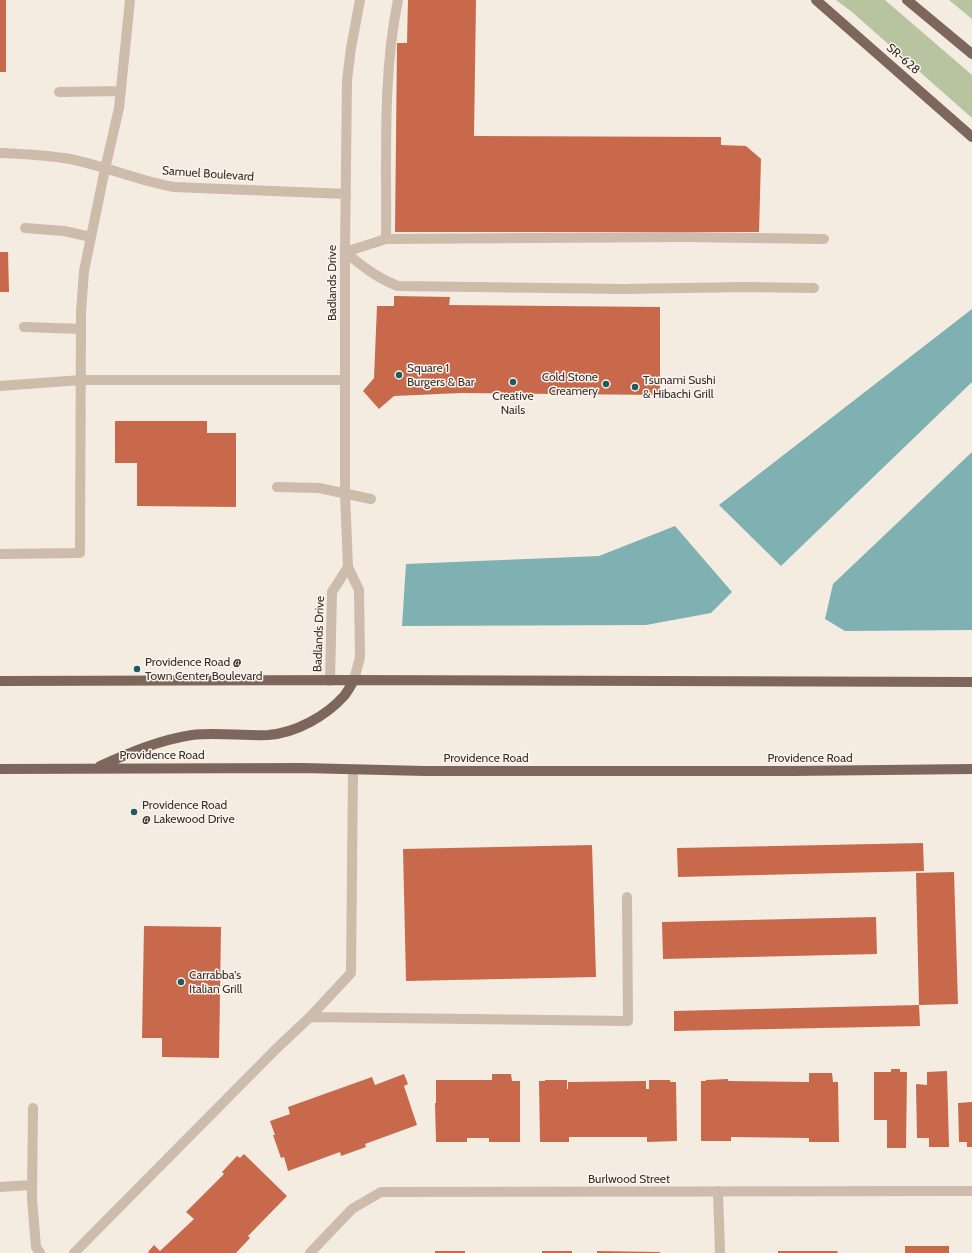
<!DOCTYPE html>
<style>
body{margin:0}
canvas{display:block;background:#f4ebe1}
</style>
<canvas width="972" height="1253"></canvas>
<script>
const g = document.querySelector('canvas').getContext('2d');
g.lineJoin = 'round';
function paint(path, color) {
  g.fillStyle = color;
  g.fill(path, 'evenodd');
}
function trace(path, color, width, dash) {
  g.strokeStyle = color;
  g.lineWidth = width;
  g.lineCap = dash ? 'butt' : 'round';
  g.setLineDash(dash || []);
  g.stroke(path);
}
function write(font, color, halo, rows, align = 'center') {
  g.font = font + ' Cabin,sans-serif';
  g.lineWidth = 3;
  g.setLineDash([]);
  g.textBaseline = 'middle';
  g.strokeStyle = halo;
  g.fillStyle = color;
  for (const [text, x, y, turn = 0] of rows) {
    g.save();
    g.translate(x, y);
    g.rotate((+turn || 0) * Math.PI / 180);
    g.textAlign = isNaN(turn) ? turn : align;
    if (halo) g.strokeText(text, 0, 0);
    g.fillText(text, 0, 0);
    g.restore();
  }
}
paint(new Path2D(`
 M836,0H885L972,75V118L852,12Z
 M949,0H972V19Z`), '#b8c4a0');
paint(new Path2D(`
 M972,309V382L781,566L719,505Z
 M972,452V630L845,631L825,619L833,584Z
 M675,526L732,592L711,613L646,625L402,626L406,564L599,556Z`), '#7fb0b2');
paint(new Path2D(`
 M0,0H6V72H0Z
 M408,0H476L474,136L721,137V145L746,146L761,159L759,232H395L397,43H407Z
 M0,252H8L9,292H0Z
 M394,296L450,297L449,305L660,307V395L461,393L394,396L379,409L363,391L374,378L377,306H394Z
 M115,421H207V433H236V507L137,506V463H115Z
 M923,843L924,871L678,877L677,848Z
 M592,845L596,977L406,981L403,849Z
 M954,872L958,1004L919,1005L916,873Z
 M876,917L877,954L663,959L662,922Z
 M144,926L221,927L219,1058L162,1057V1038H142Z
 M919,1005L920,1026L674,1031V1011Z
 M891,1069H900V1072H907L906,1148H887V1120H874V1072H891Z
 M947,1071L949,1147H929V1138H917L916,1084L927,1085V1072Z
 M809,1073H832L833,1082H838L839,1142H809V1138L731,1137V1141H701V1081H706V1080L728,1079V1081L809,1082Z
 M404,1074L408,1084L404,1086L417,1125L365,1144L366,1147L341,1156L340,1152L288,1171L284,1157L281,1158L273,1135H275L270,1121L290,1114L288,1107L372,1077L375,1085Z
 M492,1074H511L512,1081H520V1142H489V1138H467V1142H436L435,1103H436V1080H492Z
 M545,1080H567V1089H568V1082L646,1081V1089H649V1080H670V1082H676L677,1141L647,1142V1137H569V1142H540L539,1081H545Z
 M972,1102V1147H967V1142H959L958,1103Z
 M244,1154L287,1196L248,1236L250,1238L236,1253H149L148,1252L154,1245L160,1251L194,1219L186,1212L224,1174L222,1172L237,1156L240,1158Z
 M905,1246H949V1253H905Z
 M435,1251H465V1253H435Z
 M542,1251H572V1253H542Z
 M597,1251L660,1252V1253H597Z
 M778,1251H837L838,1253H778Z`), '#c8694b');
trace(new Path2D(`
 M59,92L121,91
 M0,153C23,154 47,155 70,159C106,166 138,181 174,187L346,194
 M25,228L64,231L91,237
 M386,239L683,237L824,239
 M345,252C362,266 377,278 398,286L624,289L744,287L814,288
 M345,252L386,239C387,161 382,77 398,0
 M24,327L81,329
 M0,386L81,380H345
 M277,487L319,488L371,499
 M0,554L80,553L81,312L84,271L105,169L119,108L130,0
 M354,680L360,657L359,590L348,567L345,494V252L347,80L351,48L360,0
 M330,681L332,592L348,567
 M310,1017L628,1021L627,897
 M33,1108L32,1199L36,1247L40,1253
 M0,1187L32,1185
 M718,1191L720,1253
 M74,1253L276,1049L310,1017L351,973L353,770
 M310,1253L352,1209L381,1192L972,1191`), '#cdbbac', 10);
trace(new Path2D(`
 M816,0L972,137
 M907,0L972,54
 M0,681L354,680L972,682
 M100,766C129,753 159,740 192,735C216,732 243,736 268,735C296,733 326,716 344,696C348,691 351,685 354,680
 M0,769L302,768L425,771H794L972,769`), '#7d675c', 10);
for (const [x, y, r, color] of [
 [399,375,4,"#1f5a5e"],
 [513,382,4,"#1f5a5e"],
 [606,384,4,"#1f5a5e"],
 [635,387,4,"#1f5a5e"],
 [137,669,4,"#1f5a5e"],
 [134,812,4,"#1f5a5e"],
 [181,982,4,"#1f5a5e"]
]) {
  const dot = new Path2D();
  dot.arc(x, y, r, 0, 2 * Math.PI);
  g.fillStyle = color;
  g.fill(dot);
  trace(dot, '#fbf5ee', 1.5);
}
write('12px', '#3b302b', '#fbf5ee', [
 ["SR-628",903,59,41],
 ["Samuel Boulevard",208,174,4],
 ["Badlands Drive",332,283,-90],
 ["Badlands Drive",319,634,-88],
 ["Providence Road",162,755],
 ["Providence Road",486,758],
 ["Providence Road",810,758],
 ["Burlwood Street",629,1179]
]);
write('12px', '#3b302b', '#fbf5ee', [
 ["Square 1",407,368],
 ["Burgers & Bar",407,382],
 ["Cold Stone",598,377,"right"],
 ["Creamery",598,391,"right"],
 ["Tsunami Sushi",643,380],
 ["& Hibachi Grill",643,394],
 ["Creative",513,396,"center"],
 ["Nails",513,410,"center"],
 ["Providence Road @",145,662],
 ["Town Center Boulevard",145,676],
 ["Providence Road",142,805],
 ["@ Lakewood Drive",142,819],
 ["Carrabba's",189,975],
 ["Italian Grill",189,989]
], 'left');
</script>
